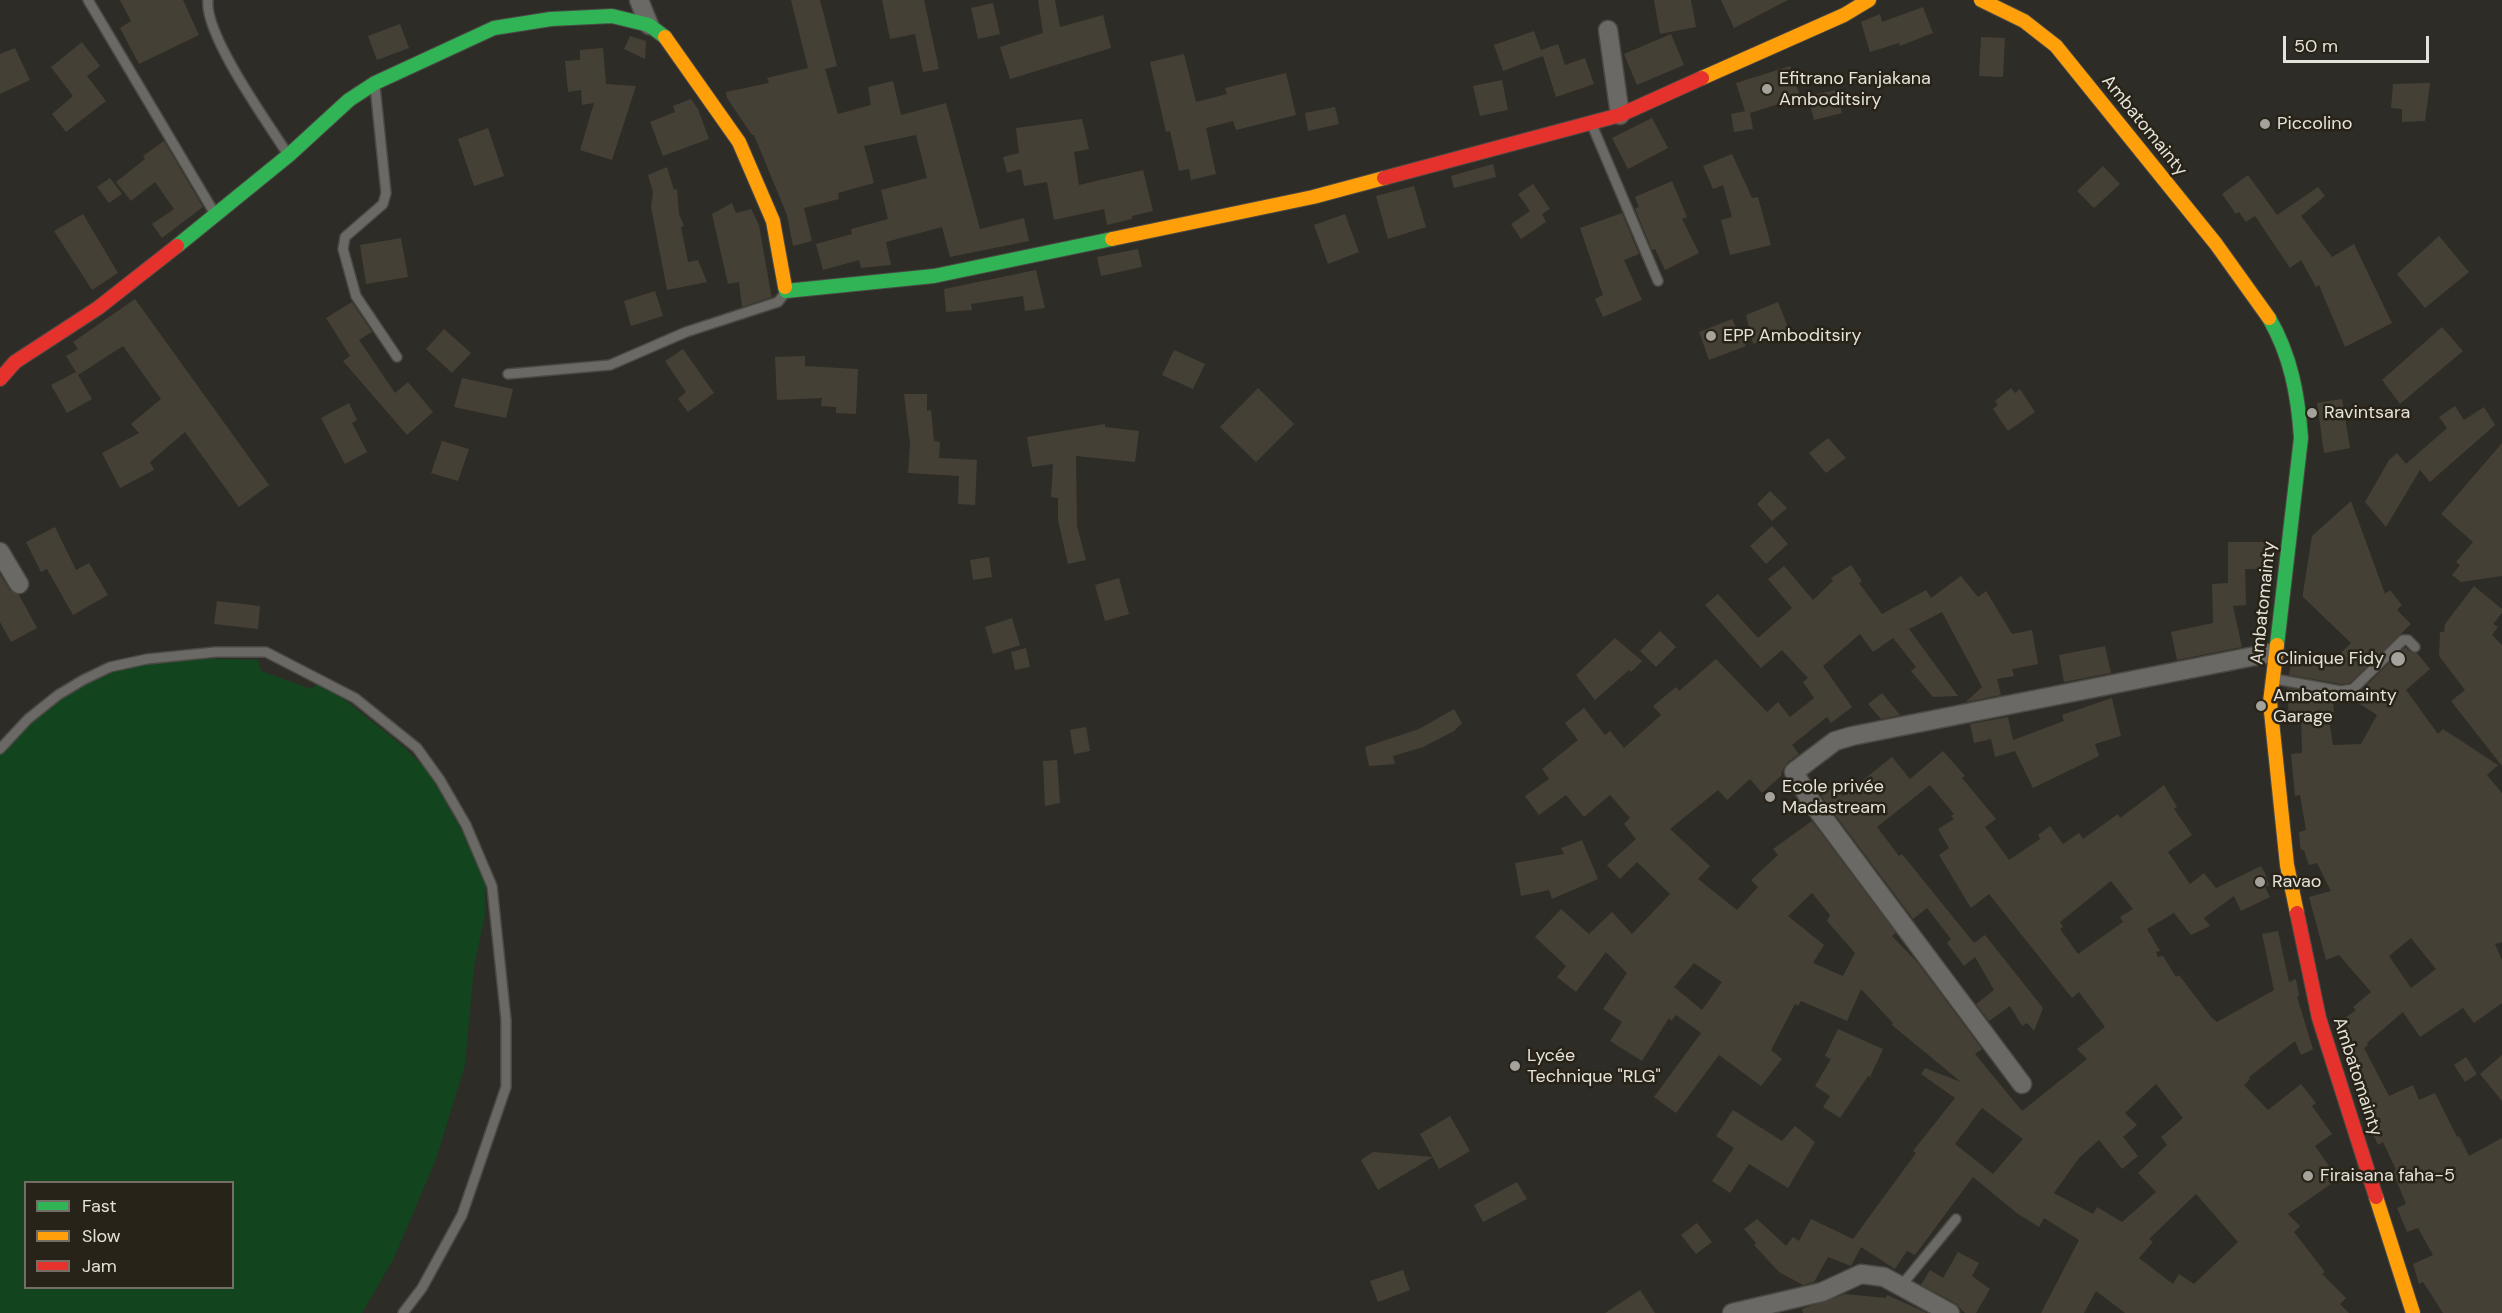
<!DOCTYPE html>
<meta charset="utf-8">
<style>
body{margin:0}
#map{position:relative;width:2502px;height:1313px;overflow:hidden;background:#2e2c26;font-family:"DM Sans",sans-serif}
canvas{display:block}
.legend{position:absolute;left:24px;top:1181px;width:210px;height:108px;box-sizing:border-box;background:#282318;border:2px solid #746f66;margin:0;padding:8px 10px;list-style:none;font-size:18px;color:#e5e2da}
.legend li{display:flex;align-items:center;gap:12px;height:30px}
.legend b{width:30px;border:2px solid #746f66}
.scale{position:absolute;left:2283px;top:36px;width:146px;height:27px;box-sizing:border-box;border:3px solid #e5e2da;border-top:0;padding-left:8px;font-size:18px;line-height:21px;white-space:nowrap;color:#e5e2da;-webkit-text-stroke:4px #282318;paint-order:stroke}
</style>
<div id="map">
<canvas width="2502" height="1313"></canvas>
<ul class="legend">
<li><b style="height:8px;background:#30b455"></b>Fast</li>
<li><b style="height:8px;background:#ff9f0a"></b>Slow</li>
<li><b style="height:8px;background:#e5322d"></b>Jam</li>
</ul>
<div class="scale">50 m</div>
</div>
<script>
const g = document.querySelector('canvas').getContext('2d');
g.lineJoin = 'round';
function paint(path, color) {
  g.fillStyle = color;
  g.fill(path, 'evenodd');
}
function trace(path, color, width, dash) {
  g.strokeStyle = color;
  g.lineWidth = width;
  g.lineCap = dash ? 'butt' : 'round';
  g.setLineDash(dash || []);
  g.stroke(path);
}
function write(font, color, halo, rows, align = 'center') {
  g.font = font + ' "DM Sans",sans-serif';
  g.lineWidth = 5;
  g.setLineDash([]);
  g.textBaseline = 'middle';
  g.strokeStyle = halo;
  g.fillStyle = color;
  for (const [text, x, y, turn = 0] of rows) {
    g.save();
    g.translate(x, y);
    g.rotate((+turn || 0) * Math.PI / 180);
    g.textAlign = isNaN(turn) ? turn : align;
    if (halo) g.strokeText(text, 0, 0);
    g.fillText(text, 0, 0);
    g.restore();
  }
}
paint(new Path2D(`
 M195,658L258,660L261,671L311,689L321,681L405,748L428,771L460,827L485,882V915L474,967L465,1065L436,1159L394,1258L362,1313H0V754C26,725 58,695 95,679C126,665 161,661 195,658ZM26,1182H232V1288H26Z`), '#12451e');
paint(new Path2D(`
 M120,0H183L199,35L139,64L120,28L131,21Z
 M791,0H820L837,66L825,69L838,114L871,105L868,87L893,81L901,115L946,103L980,229L1024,218L1029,241L950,257L942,227L886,242L891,265L861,268L859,260L823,270L816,244L852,234L851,229L888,219L881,190L927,178L916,135L864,146L874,183L838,193L839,199L804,208L812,241L793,246L787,215L754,135H752L727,98L726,92L769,83L767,78L808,68Z
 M882,0H924L939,69L923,72L915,34L890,39Z
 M1038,0H1055L1060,27L1103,15L1111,48L1010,79L1000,47L1043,33Z
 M1654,0H1691L1696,27L1660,34Z
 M1721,0H1788L1734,28Z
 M993,3L1000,34L978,39L971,8Z
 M1923,7L1933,33L1900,46L1899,43L1870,52L1861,22L1880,14L1882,22Z
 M400,24L409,48L377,60L368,36Z
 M1534,31L1543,56L1503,71L1494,45Z
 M1671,34L1684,65L1637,85L1624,54Z
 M630,36L646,41L645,59L624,49Z
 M1981,37L2005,38L2003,77L1979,76Z
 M82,42L100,66L87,76L106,101L66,132L52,114L73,96L51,67Z
 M1558,44L1565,65L1585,58L1594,84L1556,97L1541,50Z
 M15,48L30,80L0,94V54Z
 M603,48L606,84L636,86L612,160L580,150L594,103L582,105L581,90L568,92L565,61L580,60V50Z
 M1184,54L1196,102L1227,94L1225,88L1286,73L1296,115L1236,130L1233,121L1206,128L1216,174L1191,180L1189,169L1179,171L1170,131L1166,132L1150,62Z
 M1790,66L1800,97L1750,113L1753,129L1734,132L1731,114L1745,111L1736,83Z
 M1502,80L1508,110L1480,116L1473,86Z
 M2430,83L2425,121L2402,122V109L2391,108L2393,84Z
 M1836,90L1842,113L1814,120L1808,96Z
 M691,99L698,109L709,139L663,156L650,122L675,112L673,106Z
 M1335,107L1339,124L1308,131L1305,113Z
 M1652,118L1668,148L1628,169L1612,138Z
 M1082,119L1089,149L1074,152L1079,185L1143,170L1153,211L1132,216V219L1107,225L1104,209L1054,220L1047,182L1024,186L1021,169L1007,173L1003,157L1019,153L1016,128Z
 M488,128L504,176L474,186L458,139Z
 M164,141L203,207L162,238L152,224L174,209L155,182L131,201L116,182L145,159L143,156Z
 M1732,154L1752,198L1758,197L1771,245L1730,255L1721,220L1732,217L1723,185L1713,189L1703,166Z
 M1493,164L1496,177L1454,188L1451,176Z
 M2103,166L2120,184L2094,208L2077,191Z
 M667,167L674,190L677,189L679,214L684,226L681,227L688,262L698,260L707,282L667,290L651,207L653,192L648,175Z
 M2248,175L2277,215L2318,187L2325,196L2301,216L2332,257L2354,244L2392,323L2345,347L2319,285L2316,287L2301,260L2290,268L2255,216L2246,222L2239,212L2236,214L2222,194Z
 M110,178L122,194L109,203L97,187Z
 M1672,181L1687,217L1682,219L1699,253L1665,270L1655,249L1652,250L1635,209L1639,207L1635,197Z
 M1533,184L1550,209L1542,214L1546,222L1521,239L1511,224L1530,211L1518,194Z
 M1414,186L1426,227L1388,239L1376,196Z
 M732,203L736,213L751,209L749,204L759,225L771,294L772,297L742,307L739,282L728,284L712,214Z
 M1622,213L1639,254L1624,260L1642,300L1603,317L1595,299L1603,295L1580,228Z
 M83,214L118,273L92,290L54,231Z
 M1345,214L1359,252L1328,264L1314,225Z
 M2439,236L2469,272L2425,308L2397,274Z
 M401,238L408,277L366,284L360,245Z
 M1138,249L1142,267L1101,276L1097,257Z
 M1036,270L1045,308L1025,311L1023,296L971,304L972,310L946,312L944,289Z
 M655,291L663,316L631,326L624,301Z
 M135,299L269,485L239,507L185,432L150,462L154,470L120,488L102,453L139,433L131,424L161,399L123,346L78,375L92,399L67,413L51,385L76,372L66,356L78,349L73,342Z
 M352,302L372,332L359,340L395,393L408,382L433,412L407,435L343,361L350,356L326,318Z
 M1778,302L1789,330L1753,344L1746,315Z
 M1732,319L1746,346L1709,360L1699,332Z
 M2442,327L2463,351L2400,404L2382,380Z
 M444,329L471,353L452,373L426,349Z
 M683,349L714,393L688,412L678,399L686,392L665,361Z
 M1174,350L1205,364L1193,389L1162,375Z
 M805,356V366L858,369L856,414L836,413V407L821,406L822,398L777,400L775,357Z
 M462,378L513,389L506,418L454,407Z
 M1258,388L1294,424L1256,462L1220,427Z
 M2011,388L2015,393L2020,389L2035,412L2008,431L1993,409L1998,405L1995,401Z
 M904,394H927V411L931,410L934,441L940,442L939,458L977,460L975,505L958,504L959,476L908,473L910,444Z
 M2342,399L2350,448L2324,453L2317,403Z
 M349,403L357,420L352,423L367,452L345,464L321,418Z
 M2455,406L2464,420L2484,407L2495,425L2430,482L2420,470L2386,527L2365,502L2389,460L2397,453L2406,464L2447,428L2439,417Z
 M1105,424V427L1139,431L1135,462L1076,456L1077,526L1086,560L1068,564L1058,520V498L1051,497L1053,464L1032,467L1027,437Z
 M1828,438L1846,458L1826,473L1809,453Z
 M442,441L469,449L458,481L431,473Z
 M2502,443V576L2461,582L2452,575L2460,565L2456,562L2473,542L2441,514Z
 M1770,491L1787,508L1772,521L1757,504Z
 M2351,501L2385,594L2390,590L2402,605L2397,610L2411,624L2350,683L2341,684L2289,675L2293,655L2330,664L2351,643L2303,597V593L2312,536Z
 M1772,526L1788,544L1766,564L1750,546Z
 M55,527L76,570L89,563L108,595L73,615L47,569L41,572L26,542Z
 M2228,542H2268V569H2245L2246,605L2233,606L2242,647L2177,660L2171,632L2213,623L2212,584L2228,583Z
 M989,557L992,577L973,580L970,560Z
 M1851,565L1862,581L1859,583L1882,614L1926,590L1931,598L1961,576L1978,597L1986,591L2012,634L2032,630L2038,664L2012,669L2014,676L1997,679L2001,695L1966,702L1982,687L1942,612L1909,629L1958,696L1933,697L1911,671L1916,667L1893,638L1873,652L1860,634L1823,666L1852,707L1831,723L1827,717L1792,745L1799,754L1787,763L1781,773L1782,775L1762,793L1750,779L1727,800L1718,790L1670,829L1710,866L1698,879L1737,910L1758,887L1751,880L1778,855L1773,849L1812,821L1896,933L1892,936L1918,963L1982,1049L1975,1054L2022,1111L2087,1059L2077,1049L2105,1027L2079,992L2072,998L1989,894L1971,908L1939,855L1949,848L1938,829L1954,819L1951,816L1954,814L1930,785L1877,827L1899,856L1902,854L1974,943L1985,935L2043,1008L2034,1031L2027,1023L2022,1026L2010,1006L1989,1021L1976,1004L1994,990L1975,957L1964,966L1947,943L1951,939L1927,908L1913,919L1821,796L1835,786L1843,796L1892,757L1910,779L1943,751L1965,776L1962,778L1996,819L1985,827L2009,860L2040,839L2038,835L2050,826L2063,844L2079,833L2083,839L2118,814L2120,818L2164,785L2177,807L2174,809L2192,835L2168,852L2190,884L2204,873L2216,888L2261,866L2265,873L2269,885L2265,887L2270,897L2241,911L2234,896L2204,918L2210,926L2191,935L2174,913L2147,929L2160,951L2156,952L2158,957L2163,956L2176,977L2179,975L2211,1017L2217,1022L2274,990L2262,934L2278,931L2289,982L2296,979L2299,996L2297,997L2313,1049L2301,1055L2295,1041L2249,1077L2250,1079L2244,1085L2268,1110L2301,1084L2316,1103L2312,1106L2332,1134L2315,1146L2338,1179L2288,1214L2300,1226L2294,1232L2325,1272L2322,1274L2346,1298L2340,1304L2349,1313H2125L2096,1291L2084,1313H2041L2079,1240L2044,1218L2039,1227L2018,1214L1973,1177L1915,1255L1907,1251L1895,1269L1861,1247L1851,1266L1828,1257L1814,1282L1803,1285L1779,1272L1754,1245L1756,1243L1744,1229L1757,1219L1786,1246L1793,1237L1799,1241L1811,1219L1853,1239L1916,1153L1913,1151L1955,1098L1921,1074L1925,1068L1961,1082L1892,1025L1893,1023L1861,989L1847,1021L1801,1001L1798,1006L1795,1004L1771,1050L1782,1059L1761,1086L1719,1055L1676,1113L1654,1097L1701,1033L1676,1015L1671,1021L1669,1018L1642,1061L1610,1041L1622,1022L1603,1009L1627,973L1606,952L1576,992L1557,977L1566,966L1535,937L1561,909L1589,934L1612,912L1632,934L1670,894L1637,862L1620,879L1607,865L1636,839L1624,824L1630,818L1610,795L1584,817L1566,795L1539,815L1525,796L1549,779L1542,769L1578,740L1565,723L1584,708L1605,735L1610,731L1624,748L1661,715L1653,706L1676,687L1679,691L1716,659L1767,712L1778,702L1790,717L1814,698L1803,682L1808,678L1782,650L1761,668L1705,605L1718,594L1758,638L1792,608L1768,579L1784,566L1813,600L1833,581L1831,578ZM2111,881L2133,909L2120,917L2123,922L2078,954L2060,929L2063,927L2060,922ZM1812,893L1830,915L1827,921L1855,953L1843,976L1813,963L1824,945L1788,916ZM1694,963L1722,982L1702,1010L1674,987ZM2156,1084L2183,1118L2161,1137L2167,1145L2138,1173L2156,1192L2122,1222L2097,1207L2093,1214L2054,1193L2079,1158L2099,1140L2122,1169L2138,1156L2123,1137L2137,1125L2125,1113ZM1982,1108L2023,1139L1993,1174L1955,1144ZM2196,1194L2238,1242L2194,1284L2179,1274L2173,1284L2139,1258L2153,1242L2149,1239Z
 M0,574L10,590L19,595L37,628L11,642L0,622Z
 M1119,578L1129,614L1105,621L1095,585Z
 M2474,586L2502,609V613L2493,624L2498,627L2492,635L2502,645V766L2451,701L2465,690L2439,656L2440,632H2444L2445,624Z
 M217,601L260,606L258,629L214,624Z
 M1012,618L1020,645L993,654L985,627Z
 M1660,631L1676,647L1656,667L1640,651Z
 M1615,638L1642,661L1631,672L1629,670L1595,700L1576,675Z
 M2105,646L2111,673L2064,682L2059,655Z
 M2405,647L2411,652L2417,653L2430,669L2406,690L2438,734L2443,729L2498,765L2487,775L2502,793V942L2495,944L2502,960V1003L2474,1023L2463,1008L2420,1037L2403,1012L2367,1043L2368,1045L2364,1048L2389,1096L2413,1085L2419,1100L2435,1093L2457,1137L2459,1136L2469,1156L2502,1138V1313H2443L2423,1282L2419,1284L2413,1264L2433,1255L2418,1228L2407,1232L2397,1208L2406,1204L2393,1172L2396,1170L2383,1142L2378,1145L2369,1125L2365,1113L2374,1108L2367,1089L2344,1049L2337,1024L2356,1010L2353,1007L2371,992L2339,955L2326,960L2309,897L2331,891L2317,863L2309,865L2304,850H2301L2300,845L2299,832L2306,830L2300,795L2295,796L2291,754L2302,753L2301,717L2289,719L2287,688L2333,696L2334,712H2328L2333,745L2361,744L2377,715L2349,697L2358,694ZM2411,938L2436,969L2411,988L2389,956Z
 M1026,648L1030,667L1015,670L1011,652Z
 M1882,693L1900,715L1881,719L1868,704Z
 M2112,698L2121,736L2095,744L2099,756L2033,788L2015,751L1995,757L1991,739L1974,743L1970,724L2008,717L2013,740L2064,721L2062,715Z
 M1454,709L1462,723L1454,731L1423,747L1393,756L1395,764L1369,766L1365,747L1419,729Z
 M1086,727L1090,751L1074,754L1070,730Z
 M1057,760L1060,803L1045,806L1043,761Z
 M1582,840L1598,879L1552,899L1549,890L1521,896L1515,863L1564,854L1561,848Z
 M1838,1029L1883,1049L1870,1077L1868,1076L1840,1118L1823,1107L1830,1096L1815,1086L1831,1059L1825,1056Z
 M2502,1055V1101L2480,1074Z
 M2466,1057L2477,1074L2465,1082L2454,1065Z
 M1733,1110L1782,1141L1795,1126L1815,1142L1788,1188L1749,1164L1730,1193L1712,1181L1734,1148L1716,1136Z
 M1450,1116L1470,1151L1439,1169L1420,1134Z
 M1373,1152L1433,1157L1378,1190L1361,1160Z
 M1517,1182L1527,1199L1483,1222L1474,1205Z
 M1697,1223L1712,1242L1696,1254L1681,1235Z
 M1958,1252L1979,1263L1972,1276L1990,1289L1976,1313H1965L1955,1303L1921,1285L1930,1270L1943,1278Z
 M1403,1270L1410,1290L1378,1302L1370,1281Z
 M1640,1290L1655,1313H1605Z
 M1845,1294L1886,1298L1887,1295L1927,1313H1803L1802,1309Z`), '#454035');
const lane = new Path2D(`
 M88,0L215,214
 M208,0C204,34 267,122 287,153
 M375,86L386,193L383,204L345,237L343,249L356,296L397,357
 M1592,125L1658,281
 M508,374L610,365L686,332L778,302L785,293
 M2275,679L2341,691L2353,689L2403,640H2408L2415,647
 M0,749L28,719L58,695L83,680L110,667L147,659L216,652H266L355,698L417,748L440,780L466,825L492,886L506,1020V1087L462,1215L422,1288L403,1313
 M1901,1286L1956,1219`);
const street = new Path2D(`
 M639,0L649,25
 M1608,30L1620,115
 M0,552L19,584
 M2022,1084L1810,800L1794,772L1835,741L1852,736L2275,652
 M1732,1313L1822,1292L1861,1274L1884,1277L1950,1313`);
const fast = new Path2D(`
 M177,246L289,155L349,100L375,83L494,28L551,19L612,16L649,25L665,37
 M785,287L786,291L934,276L1112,239
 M2269,318C2291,356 2298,395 2301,438L2277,645`);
const slow = new Path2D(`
 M1981,0L2024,21L2056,46L2216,244L2269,318
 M665,37L739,142L773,221L785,287
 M1702,78L1844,15L1869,0
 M1112,239L1313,197L1384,178
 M2277,645L2270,702L2287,865L2297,913
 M2376,1197L2413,1313`);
const jam = new Path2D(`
 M1384,178L1620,115L1702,78
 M0,379L15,362L98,308L177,246
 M2297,913L2319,1018L2376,1197`);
trace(lane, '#4b4944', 12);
trace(street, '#4b4944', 21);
trace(fast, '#4b4944', 16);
trace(slow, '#4b4944', 16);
trace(jam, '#4b4944', 16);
trace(lane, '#6b6965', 9);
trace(street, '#6b6965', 18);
trace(fast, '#30b455', 14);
trace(slow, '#ff9f0a', 14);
trace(jam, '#e5322d', 14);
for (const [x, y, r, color] of [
 [1767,89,6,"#a5a29b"],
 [2265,124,6,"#a5a29b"],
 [1711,336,6,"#a5a29b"],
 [2312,413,6,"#a5a29b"],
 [2398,659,8,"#a5a29b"],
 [2261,706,6,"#a5a29b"],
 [1770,797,6,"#a5a29b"],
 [2260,882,6,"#a5a29b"],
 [1515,1066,6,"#a5a29b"],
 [2308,1176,6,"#a5a29b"]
]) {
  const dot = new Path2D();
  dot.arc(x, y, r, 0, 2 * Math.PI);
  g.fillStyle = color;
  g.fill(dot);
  trace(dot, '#282318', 2);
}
write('18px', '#e5e2da', '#282318', [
 ["Efitrano Fanjakana",1779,79],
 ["Amboditsiry",1779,100],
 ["Piccolino",2277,124],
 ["EPP Amboditsiry",1723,336],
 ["Ravintsara",2324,413],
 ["Clinique Fidy",2384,659,"right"],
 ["Ambatomainty",2273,696],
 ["Garage",2273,717],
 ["Ecole privée",1782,787],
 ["Madastream",1782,808],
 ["Ravao",2272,882],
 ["Lycée",1527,1056],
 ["Technique \"RLG\"",1527,1077],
 ["Firaisana faha-5",2320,1176]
], 'left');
write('18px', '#e5e2da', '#282318', [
 ["Ambatomainty",2144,126,51],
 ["Ambatomainty",2264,603,-84],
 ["Ambatomainty",2357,1077,72]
]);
</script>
